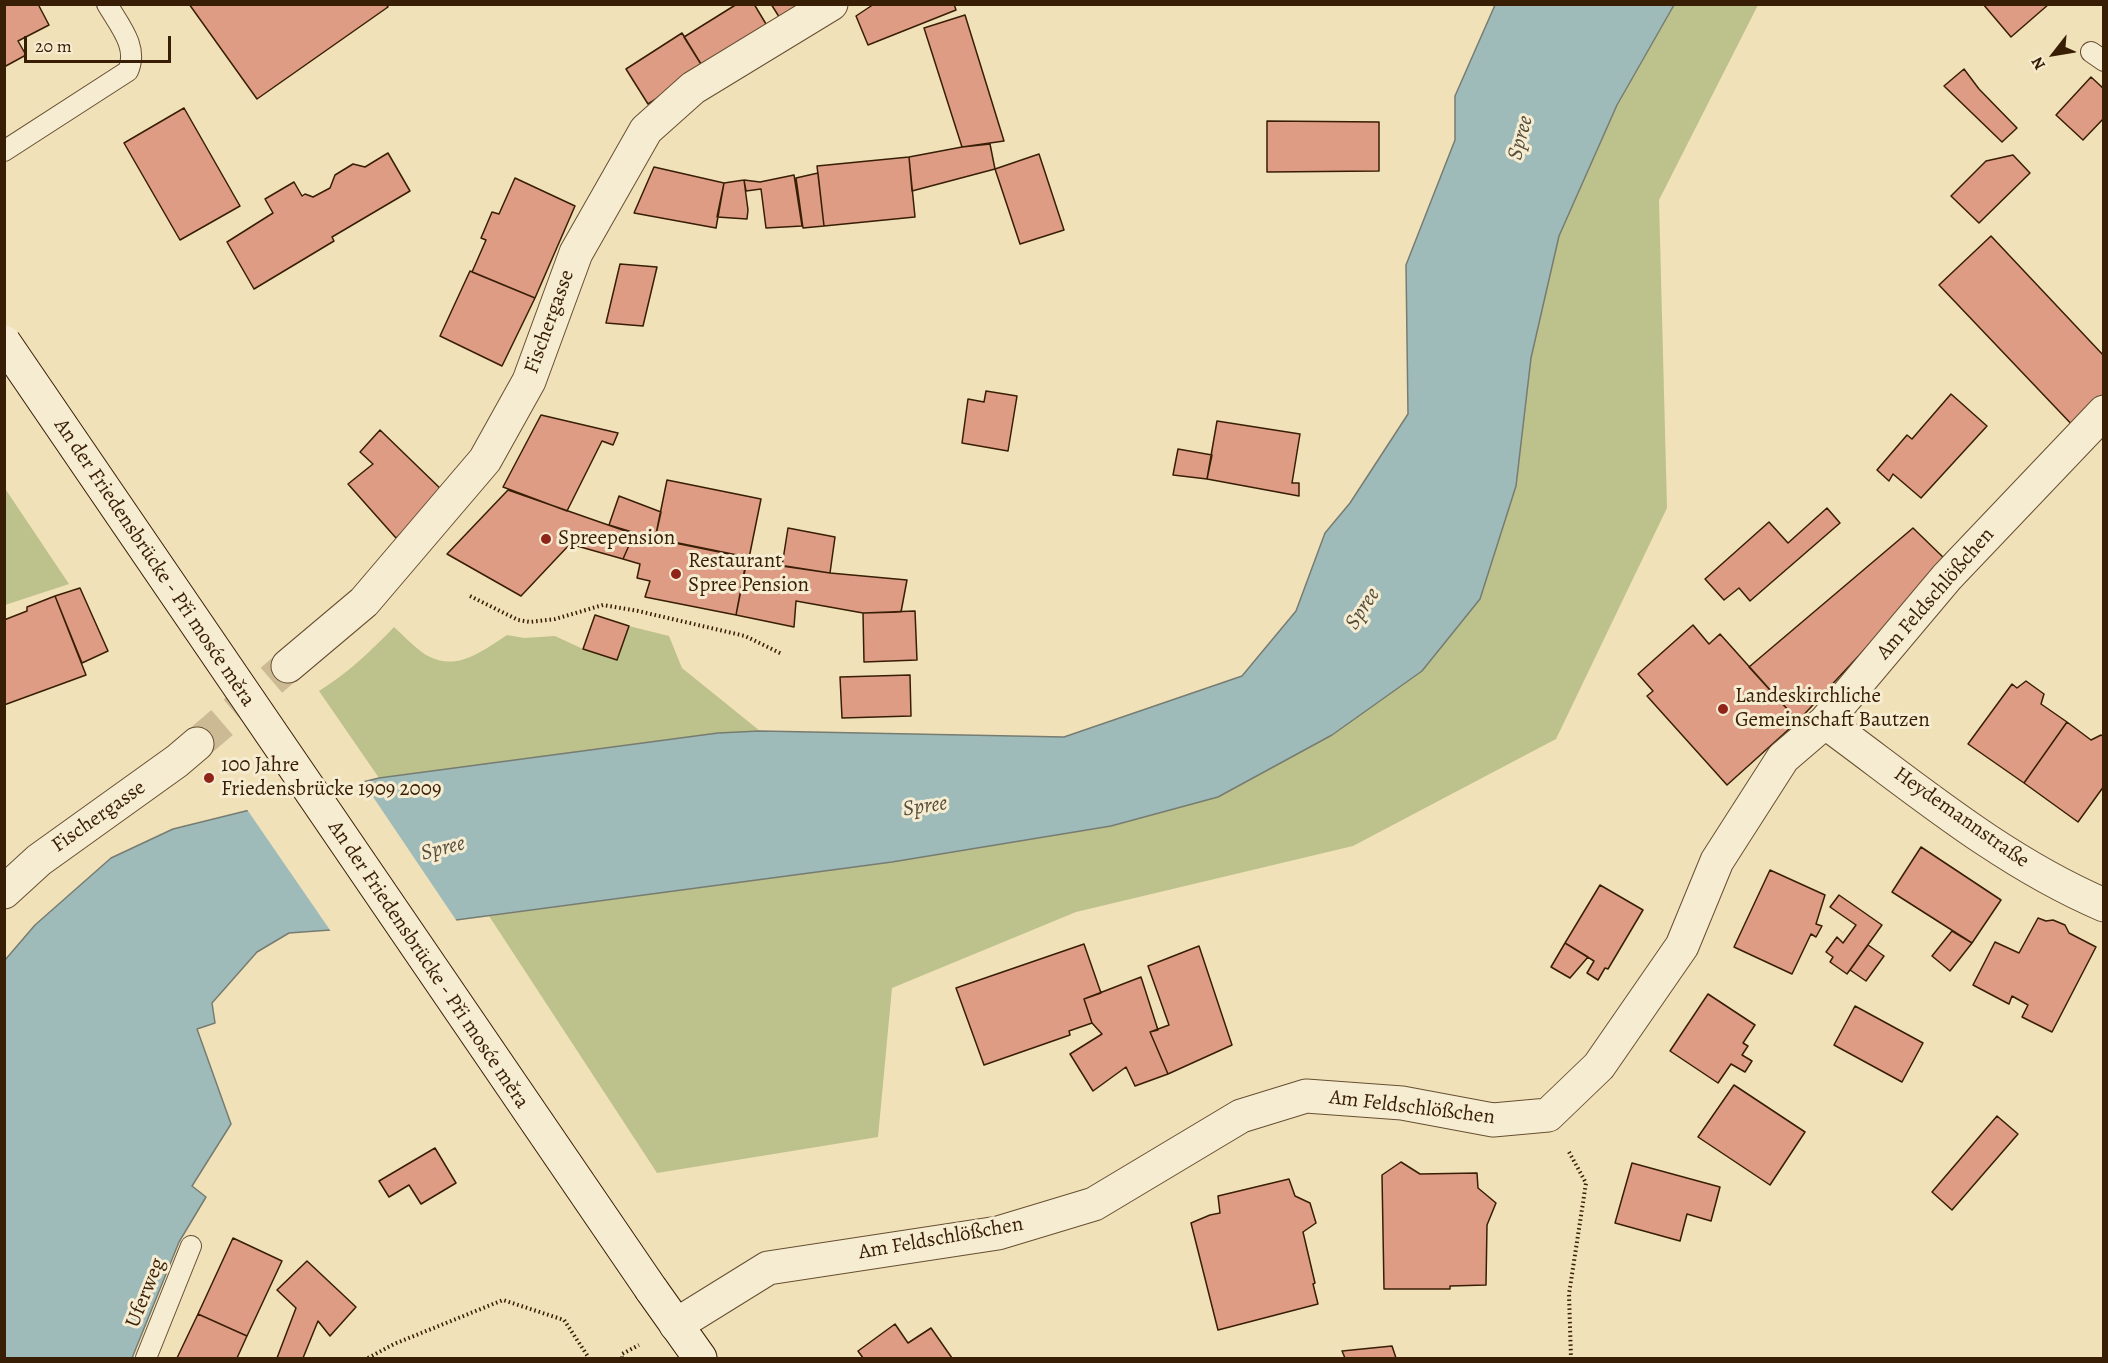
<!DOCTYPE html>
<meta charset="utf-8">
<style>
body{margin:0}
#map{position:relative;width:2108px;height:1363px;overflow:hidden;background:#f1e1b8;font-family:Alegreya,serif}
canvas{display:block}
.frame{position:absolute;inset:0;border:6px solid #381e04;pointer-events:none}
.north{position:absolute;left:2024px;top:24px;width:60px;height:60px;-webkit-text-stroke:4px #f6ecd1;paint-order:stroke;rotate:239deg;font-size:16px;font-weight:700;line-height:24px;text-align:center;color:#381e04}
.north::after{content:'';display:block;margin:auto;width:21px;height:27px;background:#381e04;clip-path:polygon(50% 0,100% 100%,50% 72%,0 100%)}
.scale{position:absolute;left:24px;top:36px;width:147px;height:27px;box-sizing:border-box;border:3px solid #381e04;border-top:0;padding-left:8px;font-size:18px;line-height:21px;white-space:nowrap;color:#381e04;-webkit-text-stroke:4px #f6ecd1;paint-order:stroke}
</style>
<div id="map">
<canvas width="2108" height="1363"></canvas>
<div class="frame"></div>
<div class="north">N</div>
<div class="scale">20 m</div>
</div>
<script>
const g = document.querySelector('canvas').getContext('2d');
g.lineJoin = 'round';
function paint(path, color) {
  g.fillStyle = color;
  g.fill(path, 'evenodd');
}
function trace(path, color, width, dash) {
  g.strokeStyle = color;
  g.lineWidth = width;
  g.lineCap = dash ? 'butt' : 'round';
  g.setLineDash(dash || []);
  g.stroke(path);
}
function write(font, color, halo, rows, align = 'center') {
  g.font = font + ' Alegreya,serif';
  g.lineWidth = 6;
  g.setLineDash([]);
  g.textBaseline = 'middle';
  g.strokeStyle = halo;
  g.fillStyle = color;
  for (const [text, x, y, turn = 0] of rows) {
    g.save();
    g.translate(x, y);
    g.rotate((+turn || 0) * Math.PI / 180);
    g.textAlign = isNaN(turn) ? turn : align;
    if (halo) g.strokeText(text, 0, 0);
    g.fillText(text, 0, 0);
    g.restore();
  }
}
paint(new Path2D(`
 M1674,5H1758L1659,200L1667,508L1556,739L1353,846L1076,912L892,988L878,1137L657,1173L489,916L892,862L1111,826L1218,797L1531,358L1559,236L1617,105Z
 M4,487L69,584L5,605H4Z
 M629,626L669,636L682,668L760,731L718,733L379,778L319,691C348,673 371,651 394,627C404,636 419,652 430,657C458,671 484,650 507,635L524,638L555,636L583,649L617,660Z`), '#bdc28c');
const water = new Path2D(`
 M1495,5H1674L1617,105L1559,236L1531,358L1516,486L1480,599L1422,671L1332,735L1218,797L1111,826L892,862L441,922L289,933L257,952L212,1003L215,1023L197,1029L231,1124L192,1186L206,1197L179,1242L132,1358H5V960L35,925L111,858L173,829L379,778L718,733L760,731L1064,737L1242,676L1296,611L1325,533L1350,503L1408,414L1406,265L1455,140V96Z`);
paint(water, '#9fbbb9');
trace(water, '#767c71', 1.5);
paint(new Path2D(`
 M361,779L458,923L332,933L246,808Z`), '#f1e1b8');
const building = new Path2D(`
 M4,4H38L49,25L18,41L26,55L4,67Z
 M189,4H386L388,7L257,99Z
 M737,4H754L769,29L704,69L684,37Z
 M771,4H812L783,23Z
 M874,4H954L956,10L868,45L856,16Z
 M1983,4H2049L2011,37Z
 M965,15L1004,141L962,147L924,28Z
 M682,33L704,69L648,104L626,69Z
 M1964,69L1979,89L2017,128L2002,142L1944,86Z
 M2091,77L2104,89V118L2083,140L2056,115Z
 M184,108L240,206L180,240L124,143Z
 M1267,121L1379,122V171L1267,172Z
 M990,144L995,169L912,191L909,157L962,147Z
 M388,153L410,191L332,237L334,241L254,289L227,242L273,213L265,199L294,182L302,196L305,194L313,197L330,188L335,175L353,164L365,167Z
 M1039,154L1064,230L1020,244L995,169Z
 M2013,155L2030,173L1979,223L1951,196L1986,161Z
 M909,157L915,217L824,226L817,166Z
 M654,167L724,183L716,228L634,213Z
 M818,173L824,226L803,228L796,178Z
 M794,175L802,226L766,228L761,189L746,191L744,180L760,182Z
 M515,178L575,206L535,298L472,272L486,240L481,238L492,212L499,214Z
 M744,180L748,210L747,219L717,217L724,183Z
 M1991,236L2104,356V405L2077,430L1939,285Z
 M620,264L657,267L643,326L606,323Z
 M470,271L535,298L502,366L440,336Z
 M986,391L1017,396L1008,451L962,443L968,399L984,402Z
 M1951,394L1987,426L1921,498L1893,474L1889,481L1877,470L1907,435L1912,439Z
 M541,415L618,433L613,445L602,441L567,511L503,487Z
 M1217,421L1300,434L1292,483H1299V496L1207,479Z
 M380,430L445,493L396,538L348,484L373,464L360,452Z
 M1178,449L1212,455L1207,479L1173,475Z
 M667,480L761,499L749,558L655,539Z
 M508,490L634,534L623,559L570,544L521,596L447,554Z
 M619,496L661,512L655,539L609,525Z
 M1827,508L1840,523L1750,601L1739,588L1724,600L1705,579L1769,522L1788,543Z
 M788,528L835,537L830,573L782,566Z
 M1913,528L1947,561L1798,721L1749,667Z
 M634,534L747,557L736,615L645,597L650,581L637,578L640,564L623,559Z
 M747,560L830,573L907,580L901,612L863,613L796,601L794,627L736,615Z
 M80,588L108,651L82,663L55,596Z
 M55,596L86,675L4,705V620L27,611V607Z
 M915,611L917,660L864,662L863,613Z
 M595,615L629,626L617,660L583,649Z
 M1693,625L1709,644L1720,634L1798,721L1727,785L1647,696L1653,691L1638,674Z
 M910,675L911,716L842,718L840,677Z
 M2026,681L2044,694L2041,704L2067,722L2024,783L1968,744L2012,684L2017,688Z
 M2067,722L2091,740L2101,735L2104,737V786L2078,822L2024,783Z
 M1921,847L2001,900L1972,943L1892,892Z
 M1770,870L1825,895L1816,924L1822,926L1816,937L1811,934L1792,974L1734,947Z
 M1600,885L1643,910L1608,969L1605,968L1598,980L1587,973L1594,961L1565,943Z
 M1839,895L1882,925L1847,974L1830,962L1833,957L1826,952L1837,937L1843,943L1856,925L1830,907Z
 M2038,918L2046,921L2053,920L2065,925L2069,933L2096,947L2052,1032L2022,1017L2028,1005L2012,996L2009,1004L1973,985L1995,942L2019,953Z
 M1952,931L1972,943L1950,971L1932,956Z
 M1565,943L1588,957L1570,978L1551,967Z
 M1084,944L1101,993L1084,999L1092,1023L1069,1031L1070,1035L984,1065L956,988Z
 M1868,945L1884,956L1866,981L1850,970Z
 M1199,946L1232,1045L1168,1074L1150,1032L1169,1025L1148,966Z
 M1141,977L1158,1030L1150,1032L1168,1074L1135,1086L1126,1067L1093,1091L1070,1054L1102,1034L1092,1023L1084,999Z
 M1708,994L1755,1025L1743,1043L1748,1046L1742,1055L1752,1061L1745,1072L1731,1064L1718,1083L1670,1051Z
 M1855,1006L1923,1043L1902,1082L1834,1045Z
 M1734,1085L1805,1132L1770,1185L1698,1137Z
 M1997,1116L2018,1134L1952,1210L1932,1192Z
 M435,1148L456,1183L421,1204L409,1185L389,1197L379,1181Z
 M1401,1162L1420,1174L1477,1173L1478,1188L1496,1203L1487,1225L1486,1285L1450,1286V1289H1384L1382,1175Z
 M1632,1163L1720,1187L1711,1221L1687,1214L1680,1241L1615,1223Z
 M1289,1179L1295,1196L1310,1203L1316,1223L1303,1232L1315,1283L1313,1284L1318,1304L1218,1330L1191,1223L1210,1215L1220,1213L1218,1196Z
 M233,1238L282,1261L247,1336L198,1314Z
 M307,1261L356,1307L330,1336L318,1321L303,1358H277L296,1308L277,1290Z
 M198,1314L247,1336L237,1358H177Z
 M895,1324L908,1343L931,1328L952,1358H863L858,1351Z
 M1392,1346L1396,1358H1345L1342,1351Z`);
paint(building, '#dd9c83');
trace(building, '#381e04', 1.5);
trace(new Path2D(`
 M197,744L288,666`), '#ccba94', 33, [33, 16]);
const lane = new Path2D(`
 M2091,52L2104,61
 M4,151L128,71C139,47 119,25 107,4
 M146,1358L191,1246`);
const street = new Path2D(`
 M288,666L364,602L485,460L529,381L576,253L646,130L693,88L831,4
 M1825,722C1914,787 2001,861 2104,905
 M4,892L39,860L177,761L197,744
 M676,1325L768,1268L998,1233L1094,1204L1241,1116L1306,1096L1402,1103L1493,1120L1548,1115L1599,1066L1682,946L1717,861L1783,758L1825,722L1947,577L2104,412`);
const secondary = new Path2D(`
 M651,1289L700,1358`);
trace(lane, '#664f31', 22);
trace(street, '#664f31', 35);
trace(secondary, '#381e04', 35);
trace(new Path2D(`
 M470,596L518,620L530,622L555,619L603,605L638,611L745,636L782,654
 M1569,1152L1586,1183L1569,1294L1571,1358
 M368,1358L394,1344L503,1300L564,1320L589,1358
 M622,1358V1354L639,1345`), '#381e04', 4, [1.5, 3]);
trace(lane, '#f6ecd1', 20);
trace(street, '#f6ecd1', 33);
trace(secondary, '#f6ecd1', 33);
const secondaryBridge = new Path2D(`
 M4,342L651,1289`);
trace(secondaryBridge, '#381e04', 35, []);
trace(secondaryBridge, '#f6ecd1', 33);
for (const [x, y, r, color] of [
 [546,539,6,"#8f2418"],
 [676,574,6,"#8f2418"],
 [1723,709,6,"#8f2418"],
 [209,778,6,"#8f2418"]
]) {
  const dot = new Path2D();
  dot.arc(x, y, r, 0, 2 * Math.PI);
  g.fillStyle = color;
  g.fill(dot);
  trace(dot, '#f6ecd1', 2);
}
write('21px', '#381e04', '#f6ecd1', [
 ["Fischergasse",550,322,-70],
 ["An der Friedensbrücke - Při mosće měra",154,563,56],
 ["Am Feldschlößchen",1936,594,-49],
 ["Fischergasse",99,817,-35],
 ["Heydemannstraße",1961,818,35],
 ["An der Friedensbrücke - Při mosće měra",428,965,56],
 ["Am Feldschlößchen",1412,1108,7],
 ["Am Feldschlößchen",941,1239,-10],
 ["Uferweg",146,1293,-68]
]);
write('21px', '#381e04', '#f6ecd1', [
 ["Spreepension",558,539],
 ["Restaurant",688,562],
 ["Spree Pension",688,586],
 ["Landeskirchliche",1735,697],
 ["Gemeinschaft Bautzen",1735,721],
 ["100 Jahre",221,766],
 ["Friedensbrücke 1909 2009",221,790]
], 'left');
write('italic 22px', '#574d3a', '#f6ecd1', [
 ["Spree",1521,138,-75],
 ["Spree",1363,609,-57],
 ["Spree",925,807,-8],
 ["Spree",443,849,-14]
]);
</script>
